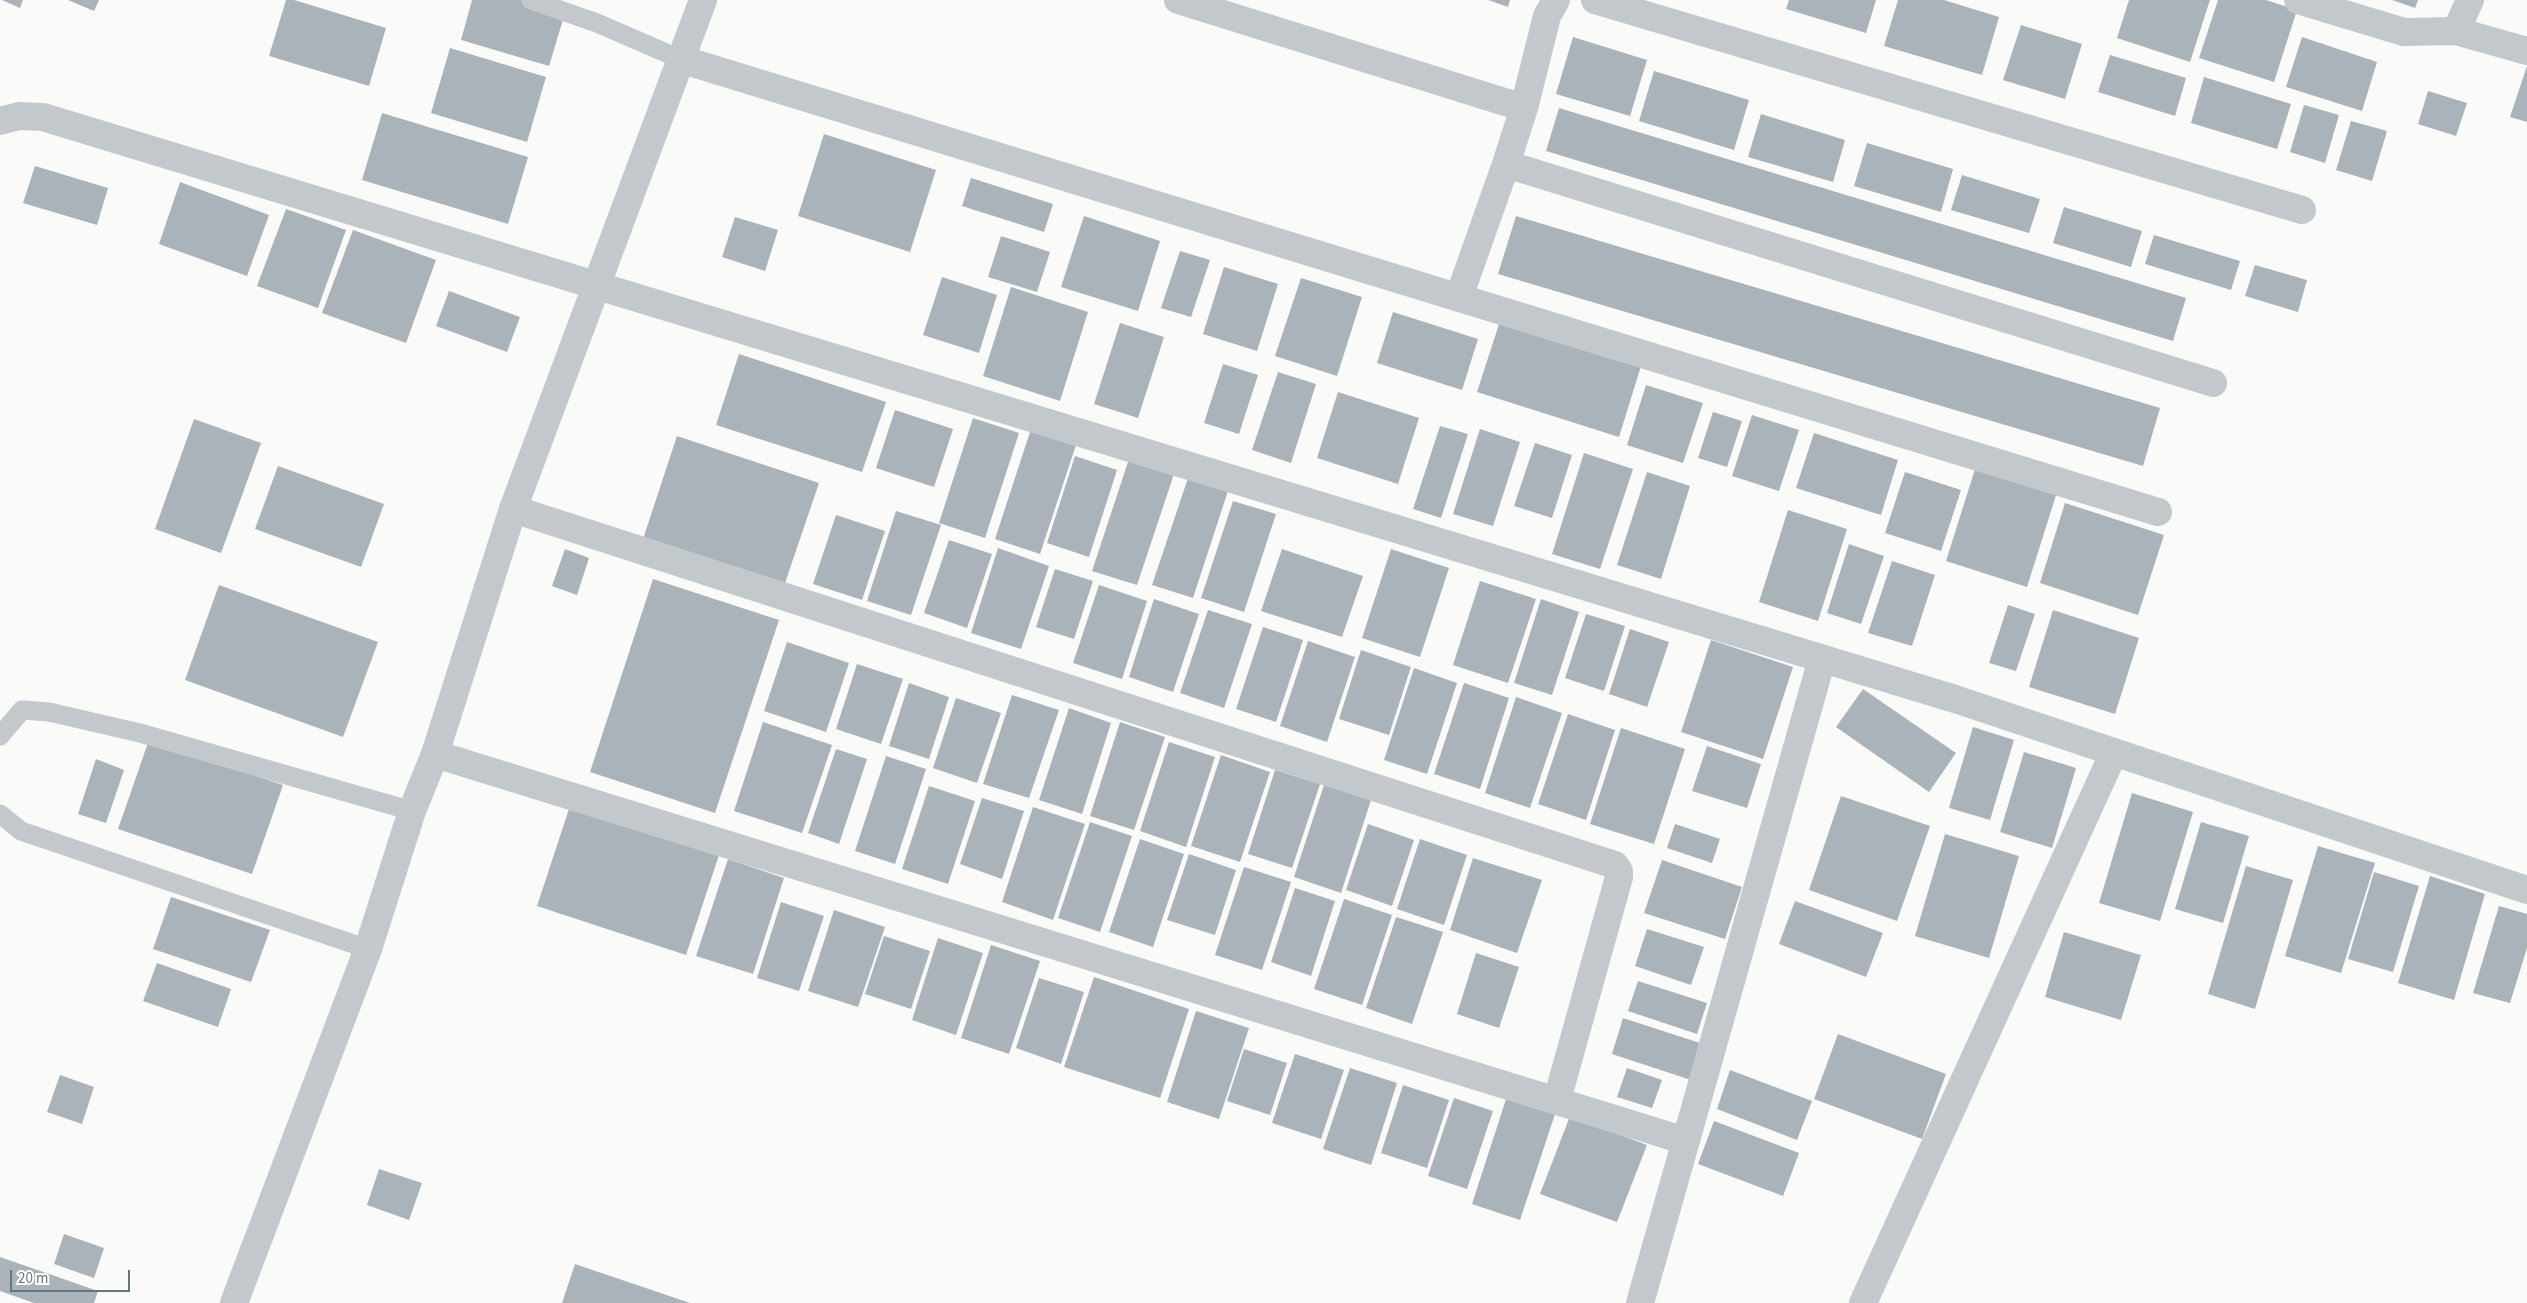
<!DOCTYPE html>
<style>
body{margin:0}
#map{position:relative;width:2527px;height:1303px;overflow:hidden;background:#fafaf8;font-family:"Source Sans 3",sans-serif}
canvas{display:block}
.scale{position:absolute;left:10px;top:1270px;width:120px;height:22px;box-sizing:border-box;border:2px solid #657683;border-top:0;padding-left:6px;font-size:15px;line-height:18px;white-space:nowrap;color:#657683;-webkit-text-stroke:4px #fff;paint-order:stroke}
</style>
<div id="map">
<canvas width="2527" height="1303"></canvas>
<div class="scale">20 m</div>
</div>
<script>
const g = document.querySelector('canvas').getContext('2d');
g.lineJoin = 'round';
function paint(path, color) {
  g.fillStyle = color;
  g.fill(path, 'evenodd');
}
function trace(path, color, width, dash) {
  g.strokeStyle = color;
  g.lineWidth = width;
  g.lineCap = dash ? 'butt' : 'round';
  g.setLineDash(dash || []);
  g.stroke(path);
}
paint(new Path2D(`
 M2,0H23L20,8Z
 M68,0H99L94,11Z
 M286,0H294L386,28L369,86L269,56Z
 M472,0H521L565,13L549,66L461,40Z
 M1488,0H1510L1508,7Z
 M1789,0H1876L1866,33L1786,9Z
 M1898,0H1944L1999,17L1982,75L1884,46Z
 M2129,0H2210L2190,62L2117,38Z
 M2218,0H2266L2297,10L2274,82L2199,58Z
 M2392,0H2418L2415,8Z
 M2021,25L2082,44L2065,99L2003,80Z
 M1573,37L1647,60L1630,116L1556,94Z
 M2302,37L2377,62L2362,111L2286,87Z
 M450,48L546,77L527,142L431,113Z
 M2110,55L2186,78L2175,116L2098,92Z
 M2527,66V122L2510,117Z
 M1654,71L1749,100L1734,150L1639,121Z
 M2204,77L2291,104L2277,149L2191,123Z
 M2428,91L2467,103L2456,136L2418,124Z
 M2304,105L2339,115L2325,163L2290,152Z
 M1559,108L2186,298L2173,341L1546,151Z
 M382,113L528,157L508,224L362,180Z
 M1761,114L1845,140L1833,182L1748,157Z
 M2351,121L2387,131L2372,181L2336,170Z
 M824,134L936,170L910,252L798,216Z
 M1867,143L1953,169L1941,212L1854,186Z
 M35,166L108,188L97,225L23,203Z
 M1962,175L2040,199L2029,233L1951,210Z
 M971,178L1053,204L1044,232L962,206Z
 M180,182L269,215L247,276L159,244Z
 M2064,207L2142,231L2131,267L2053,243Z
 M286,209L346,230L318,308L257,286Z
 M1084,216L1160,241L1138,311L1061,287Z
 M1516,216L2160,408L2143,466L1498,274Z
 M735,217L778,230L765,271L722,257Z
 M353,230L436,260L406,343L322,313Z
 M2154,235L2240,261L2231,290L2145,264Z
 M1001,236L1050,252L1037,292L988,277Z
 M1180,251L1210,260L1191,317L1161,308Z
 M2255,265L2307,280L2298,312L2245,296Z
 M1224,267L1278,284L1257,351L1203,334Z
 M942,277L997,295L979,353L923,335Z
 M1301,278L1362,297L1337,376L1275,356Z
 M1011,287L1088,312L1060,401L983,376Z
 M449,291L520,317L507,352L436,326Z
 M1393,312L1478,339L1462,390L1377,363Z
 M1500,321L1641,366L1619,437L1477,392Z
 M1120,323L1164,337L1138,418L1094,404Z
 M739,354L886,402L862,472L716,425Z
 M1223,364L1258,375L1239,434L1204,423Z
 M1278,372L1316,384L1291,463L1252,450Z
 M1646,385L1703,403L1683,463L1627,445Z
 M1338,392L1419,418L1398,484L1317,458Z
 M895,410L953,429L934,487L876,468Z
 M1713,412L1742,421L1727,467L1698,458Z
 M1752,415L1799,430L1779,491L1732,476Z
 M973,418L1019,433L985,538L939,523Z
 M194,419L261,443L221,553L155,529Z
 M1032,426L1077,442L1040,554L995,539Z
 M1440,426L1468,434L1441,518L1413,509Z
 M1480,429L1520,442L1493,526L1453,514Z
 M1814,433L1898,460L1881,515L1796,488Z
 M677,436L819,483L784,586L643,539Z
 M1535,443L1572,455L1552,518L1514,506Z
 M1584,453L1633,469L1600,569L1552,554Z
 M1075,456L1117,470L1089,557L1047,543Z
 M1129,459L1174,474L1137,585L1092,571Z
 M278,466L384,504L361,567L255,529Z
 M1976,466L2057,492L2027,587L1946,561Z
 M1647,472L1690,486L1661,579L1617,565Z
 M1905,472L1961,490L1941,551L1885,533Z
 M1188,478L1228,491L1193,598L1152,585Z
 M1233,501L1276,514L1244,612L1201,598Z
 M2065,503L2164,535L2138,615L2040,583Z
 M1788,510L1847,529L1818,621L1759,602Z
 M896,511L941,525L911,615L867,601Z
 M836,515L885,531L862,600L813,584Z
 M949,540L992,554L967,628L924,613Z
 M1849,544L1884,556L1861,624L1827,613Z
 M998,548L1049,566L1021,649L971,633Z
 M565,549L589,558L577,595L552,586Z
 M1282,549L1363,576L1342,637L1261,611Z
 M1391,549L1449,568L1420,657L1362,638Z
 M1892,561L1935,575L1912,646L1868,633Z
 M1055,569L1093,581L1074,639L1036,627Z
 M653,579L779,620L715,813L590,772Z
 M1480,581L1536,599L1508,683L1453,665Z
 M219,585L378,642L343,737L185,680Z
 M1099,585L1147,601L1122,679L1073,663Z
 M1154,599L1199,614L1173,692L1129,677Z
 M1541,599L1579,612L1552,695L1514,683Z
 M2008,605L2035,614L2016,671L1989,663Z
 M1208,610L1252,624L1224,708L1180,693Z
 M2053,610L2139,638L2115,714L2029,687Z
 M1586,614L1625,626L1604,691L1565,678Z
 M1263,627L1303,640L1276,722L1236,709Z
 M1630,629L1669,642L1647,707L1609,694Z
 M1711,640L1793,667L1763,759L1681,732Z
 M1308,641L1355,657L1327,742L1280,726Z
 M787,642L849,663L826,732L764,711Z
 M1361,650L1411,667L1389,735L1339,719Z
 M857,664L903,679L881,744L836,729Z
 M1414,668L1457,683L1427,774L1384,760Z
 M909,683L949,697L929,759L889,746Z
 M1464,683L1509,698L1480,789L1434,774Z
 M1863,689L1956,753L1929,792L1836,727Z
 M1012,695L1059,710L1029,798L983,784Z
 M1516,697L1562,713L1530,808L1485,793Z
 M956,698L1001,713L977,783L933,768Z
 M1069,708L1111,723L1082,814L1039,800Z
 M1568,714L1615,730L1586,820L1538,804Z
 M763,722L832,745L802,833L734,811Z
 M1120,722L1165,737L1134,830L1090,816Z
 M1973,727L2014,740L1990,820L1949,808Z
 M1621,728L1685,749L1654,844L1590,824Z
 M149,740L283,785L252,874L118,829Z
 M1169,742L1215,757L1186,847L1140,831Z
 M1707,746L1761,764L1747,808L1692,791Z
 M836,749L867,759L839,844L808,833Z
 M2024,752L2076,768L2052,848L2000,832Z
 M1221,755L1270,772L1240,862L1191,846Z
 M886,756L926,769L895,864L855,851Z
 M96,759L124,770L106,823L78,814Z
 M1275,770L1320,784L1292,868L1248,854Z
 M1324,785L1371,800L1341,893L1294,877Z
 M929,786L975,801L948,884L902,869Z
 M2132,793L2193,812L2160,921L2099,903Z
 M1841,796L1930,826L1897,921L1809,890Z
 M982,798L1024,811L1002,879L960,864Z
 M570,806L719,855L686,955L537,906Z
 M1033,807L1085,824L1053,920L1002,902Z
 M1090,822L1132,836L1100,932L1058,918Z
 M2201,822L2249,836L2223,923L2175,909Z
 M1368,824L1414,840L1392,906L1346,890Z
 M1675,824L1720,839L1712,863L1667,848Z
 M1945,834L2019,856L1989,958L1915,936Z
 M1140,839L1184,854L1153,947L1109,932Z
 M1420,839L1467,855L1444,925L1397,909Z
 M2318,846L2375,863L2341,973L2285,956Z
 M1189,854L1236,870L1215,935L1167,920Z
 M1473,858L1542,880L1517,953L1450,930Z
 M728,859L784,878L753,974L696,956Z
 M1662,860L1742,887L1725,939L1644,913Z
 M2246,866L2293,880L2255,1009L2208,994Z
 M1244,867L1291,882L1262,970L1215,955Z
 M2374,872L2419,886L2393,972L2348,959Z
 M2430,876L2485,894L2454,1000L2398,983Z
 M1295,888L1335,901L1311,976L1271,962Z
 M171,897L270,930L251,982L153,949Z
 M1344,899L1392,915L1362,1005L1314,989Z
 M1795,901L1883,933L1866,977L1779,944Z
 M781,902L824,916L799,991L757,978Z
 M2499,906L2527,914V948L2510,1003L2473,993Z
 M834,910L885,927L858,1007L808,991Z
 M1396,917L1443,932L1412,1024L1366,1008Z
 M1647,929L1704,947L1691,985L1635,966Z
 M2064,932L2141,955L2121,1020L2045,997Z
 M884,936L930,951L911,1009L865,994Z
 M938,938L983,953L956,1035L912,1020Z
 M991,945L1040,961L1009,1054L961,1038Z
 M1476,953L1519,967L1499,1028L1457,1014Z
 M157,963L231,989L218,1027L143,1001Z
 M1094,977L1189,1009L1160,1098L1064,1067Z
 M1039,978L1084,992L1061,1064L1016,1048Z
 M1638,981L1707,1003L1697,1034L1628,1011Z
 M1196,1011L1249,1028L1219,1119L1167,1102Z
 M1623,1018L1703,1044L1691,1080L1612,1054Z
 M1838,1034L1946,1074L1922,1139L1814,1099Z
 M1244,1049L1287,1063L1270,1115L1227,1101Z
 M1295,1054L1344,1070L1321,1139L1272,1123Z
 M1350,1068L1397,1083L1371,1165L1323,1149Z
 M1627,1068L1662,1080L1652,1108L1617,1097Z
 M1730,1070L1812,1101L1797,1140L1717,1109Z
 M60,1075L94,1087L82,1124L47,1112Z
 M1403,1085L1449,1100L1427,1168L1381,1153Z
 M1508,1093L1557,1108L1520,1220L1472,1204Z
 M1454,1098L1493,1111L1467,1189L1428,1176Z
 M1570,1116L1647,1145L1617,1222L1540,1194Z
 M1714,1121L1799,1153L1783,1196L1698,1164Z
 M379,1169L422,1183L409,1220L367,1205Z
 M64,1234L104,1248L94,1278L54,1264Z
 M0,1257L98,1291L94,1303H34L0,1291Z
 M575,1264L690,1303H562Z`), '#aab3b9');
trace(new Path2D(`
 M531,0L597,23L680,59
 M0,736L22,710L49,712L140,733L412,811
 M0,814L21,831L368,949`), '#c3c8cc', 19);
trace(new Path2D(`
 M1178,0L1524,108
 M1595,0L2302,210
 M2298,0L2404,32L2456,31L2527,51
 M2456,31L2470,0
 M680,59L2158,512
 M0,121L19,116L43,117L1955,699L2527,890
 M1506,164L1524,108L1547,16L1556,0
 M1459,297L1506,164L2213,383
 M513,509L1615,865L1619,871V877L1557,1100
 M435,754L1686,1141
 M1640,1303L1822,659
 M1863,1303L2114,752`), '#c3c8cc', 28);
trace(new Path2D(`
 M234,1303L368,949L412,811L435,754L513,509L703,0`), '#c3c8cc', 28);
</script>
